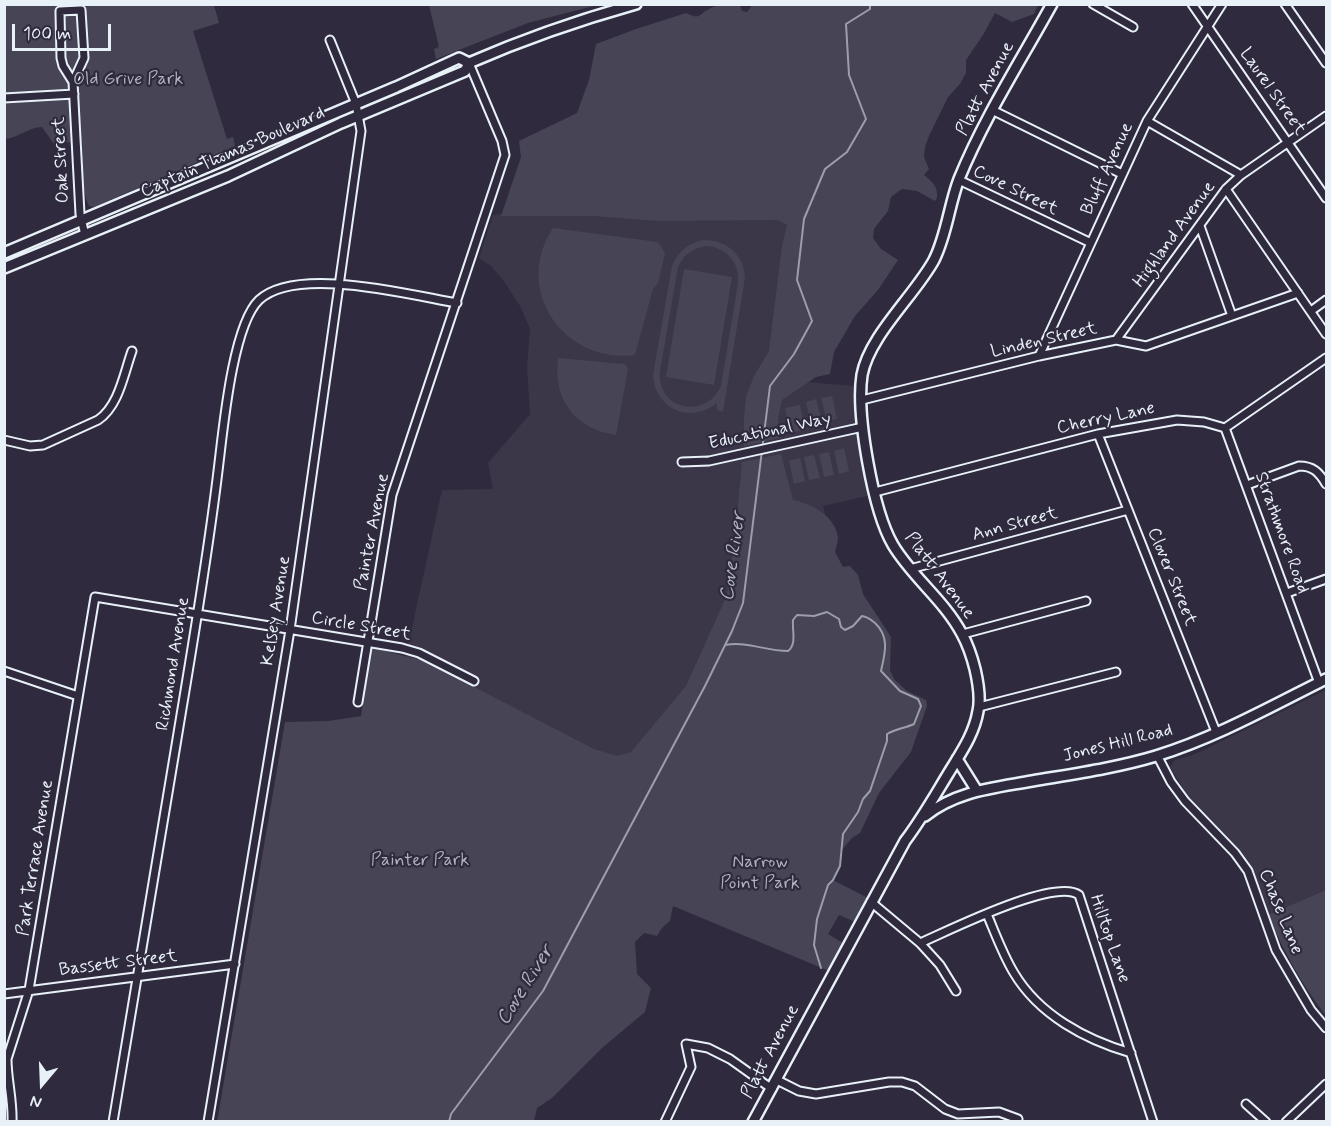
<!DOCTYPE html>
<style>
body{margin:0}
#map{position:relative;width:1331px;height:1126px;overflow:hidden;background:#2f2a3d;font-family:Mynerve,sans-serif}
canvas{display:block}
.frame{position:absolute;inset:0;border:6px solid #e8f1f8;pointer-events:none}
.north{position:absolute;left:12px;top:1054px;width:60px;height:60px;-webkit-text-stroke:4px #2f2a3d;paint-order:stroke;rotate:199deg;font-size:16px;font-weight:700;line-height:24px;text-align:center;color:#e8f1f8}
.north::after{content:'';display:block;margin:auto;width:21px;height:27px;background:#e8f1f8;clip-path:polygon(50% 0,100% 100%,50% 72%,0 100%)}
.scale{position:absolute;left:12px;top:24px;width:99px;height:27px;box-sizing:border-box;border:3px solid #e8f1f8;border-top:0;padding-left:8px;font-size:18px;line-height:21px;white-space:nowrap;color:#e8f1f8;-webkit-text-stroke:4px #2f2a3d;paint-order:stroke}
</style>
<div id="map">
<canvas width="1331" height="1126"></canvas>
<div class="frame"></div>
<div class="north">N</div>
<div class="scale">100 m</div>
</div>
<script>
const g = document.querySelector('canvas').getContext('2d');
g.lineJoin = 'round';
function paint(path, color) {
  g.fillStyle = color;
  g.fill(path, 'evenodd');
}
function trace(path, color, width, dash) {
  g.strokeStyle = color;
  g.lineWidth = width;
  g.lineCap = dash ? 'butt' : 'round';
  g.setLineDash(dash || []);
  g.stroke(path);
}
function write(font, color, halo, rows, align = 'center') {
  g.font = font + ' Mynerve,sans-serif';
  g.lineWidth = 4.5;
  g.setLineDash([]);
  g.textBaseline = 'middle';
  g.strokeStyle = halo;
  g.fillStyle = color;
  for (const [text, x, y, turn = 0] of rows) {
    g.save();
    g.translate(x, y);
    g.rotate((+turn || 0) * Math.PI / 180);
    g.textAlign = isNaN(turn) ? turn : align;
    if (halo) g.strokeText(text, 0, 0);
    g.fillText(text, 0, 0);
    g.restore();
  }
}
paint(new Path2D(`
 M520,212L789,215L794,381L854,386L858,447L867,496L823,506L827,521L695,787L401,678L442,490L493,489L488,463L530,414L527,366L530,329L520,306L503,280L491,266L479,258L493,215Z
 M1326,690V969L1283,948L1251,866L1244,855L1189,798L1170,767L1175,760L1193,755Z`), '#3b3749');
paint(new Path2D(`
 M753,4L1038,5L1034,14L1012,22L995,13L983,35L966,60V73L960,84L948,97L929,136L925,147L924,157L929,169L924,175C933,182 938,187 937,198L935,201L917,191L902,189L891,197L888,211L874,229L873,238L881,249L898,260L878,290L855,316L834,352L830,374L816,377L782,400L778,419L780,438L744,446V418L746,397L754,376L769,351L782,246L787,225L778,220L658,221L594,216H501L521,157L519,141L577,113L589,80L596,44L636,29L686,13C700,20 698,15 709,9C718,4 730,4 740,5L742,11L747,12Z
 M5,5H214L219,23L193,31L227,139L233,137L235,146L94,207L89,206C81,191 83,158 82,141L54,144L42,127C29,127 18,138 5,139Z
 M429,5V4L597,5L528,23L436,59L434,49L439,47Z
 M553,228L658,242L665,253L658,283L653,289L635,355C564,364 512,290 553,228Z
 M702,240C726,239 744,254 745,278L723,412L717,410V403C691,424 655,410 653,375L672,266C678,252 687,244 702,240ZM707,246C727,248 740,263 738,283L721,386C705,421 656,409 660,371L678,267C684,254 693,248 707,246Z
 M684,269L732,277L714,385L666,377Z
 M558,358L625,364L628,369L616,435C575,429 553,400 558,358Z
 M832,396L837,419L827,421L821,398Z
 M816,399L822,422L811,425L806,402Z
 M800,405L805,430L790,433L785,408Z
 M844,448L849,471L839,474L834,451Z
 M829,452L834,475L824,477L819,454Z
 M781,454L793,500C813,504 836,517 838,538C838,542 836,547 835,552L843,567L850,566L858,575L863,594L891,637L890,670L894,679L907,691L926,700L927,706L911,752L879,793L860,833L852,838L840,852V866L833,880L868,898L855,922L839,915L828,934L843,943L829,971L673,906L670,921L662,928L657,936L644,933L635,942L637,974L651,988L645,1012L602,1048L552,1098L537,1108L534,1121L217,1122L285,722L328,721L361,716L371,647L423,661L449,674L594,749L617,756L631,752L686,686L727,595L736,526L742,462Z
 M814,455L820,478L809,480L804,457Z
 M800,458L805,481L794,484L789,461Z
 M1326,890V1016C1302,985 1284,952 1268,915Z`), '#464455');
trace(new Path2D(`
 M725,645C749,641 764,651 788,651C797,644 792,631 793,620L797,615L814,616L827,612L839,619L841,627L845,630L853,626L862,616C868,617 870,619 875,623C890,637 885,653 881,671L900,691L918,699L921,706L914,724C905,728 896,729 887,734V741L870,791L863,799L858,812L843,834L840,866L833,880L828,885L817,919L814,945L821,968
 M449,1122L451,1114L543,991L705,686L732,631L743,603L770,386L794,354L812,321L797,280L804,219L825,169L847,152L866,119L849,75L846,24L870,9V4`), '#9c9fab', 2);
const minor = new Path2D(`
 M1093,4L1133,27
 M1192,4L1326,198
 M1285,4L1326,63
 M73,82L84,58L81,10L60,11V13L61,58L63,66L73,82L80,214L85,235
 M4,98L74,94
 M992,110L1122,174
 M1147,121L1241,175
 M959,180L1091,243
 M1226,189L1326,334
 M1200,226L1232,316
 M1311,311L1326,300
 M1116,340L1226,189L1241,175L1326,116
 M1039,356L1147,121L1222,4
 M862,400L1039,356L1116,340L1146,346L1298,293
 M1225,428L1319,683
 M1098,434L1216,732
 M4,440L30,446L43,445L98,420C119,406 124,373 132,351
 M682,462L709,461L863,427
 M1247,485L1299,466C1313,466 1319,472 1326,484
 M875,492L1098,434L1177,420L1204,422L1225,428L1326,358
 M910,569L1128,510
 M1287,593L1326,579
 M963,634L1086,601
 M4,671L78,696
 M358,702L392,495L505,155L502,141L469,63
 M979,707L1116,672
 M1157,755L1171,782L1185,801L1235,853L1248,871L1276,950L1311,1010L1326,1028
 M871,902L920,943L940,965L956,991
 M987,914C995,933 1003,955 1014,973C1039,1015 1086,1040 1131,1053
 M920,943C948,931 1055,877 1079,895L1153,1122
 M4,994L235,964
 M777,1080L799,1091L816,1094L889,1082H902L915,1086L945,1109L958,1114L999,1112L1018,1119
 M1246,1104L1266,1122
 M12,1122C13,1100 7,1080 7,1059L29,990L95,597L402,648L419,653L474,681
 M113,1122C134,996 155,870 176,745C191,654 207,563 218,471C223,432 232,326 259,300C296,265 410,295 457,303
 M208,1122L290,630L361,131L356,104L330,40
 M665,1122L691,1067L686,1044L708,1048L730,1059L772,1089
 M1286,1122L1326,1084`);
const major = new Path2D(`
 M4,253L396,87L459,58L469,63
 M4,268L228,176L341,123L465,71L469,63C524,39 579,20 636,4
 M957,759L977,791
 M925,816C956,791 994,788 1032,781C1073,774 1116,768 1156,756C1215,738 1272,706 1326,679
 M753,1122L905,841C921,820 934,797 948,774C960,754 974,735 978,711C981,698 978,682 975,669C972,657 968,645 962,634C944,600 912,577 893,545C873,511 856,414 862,375C869,336 915,295 934,260C947,234 949,205 959,179C984,118 1020,62 1052,4`);
trace(minor, '#e8f1f8', 11);
trace(major, '#e8f1f8', 14);
trace(minor, '#2f2a3d', 7);
trace(major, '#2f2a3d', 9);
write('18px', '#afb4bf', '#2f2a3d', [
 ["Old Grive Park",128,80],
 ["Painter Park",420,861],
 ["Narrow",760,863],
 ["Point Park",760,884]
]);
write('18px', '#e8f1f8', '#2f2a3d', [
 ["Platt Avenue",986,89,-62],
 ["Laurel Street",1272,92,55],
 ["Captain Thomas Boulevard",233,153,-24],
 ["Oak Street",62,160,-93],
 ["Bluff Avenue",1108,169,-65],
 ["Cove Street",1015,191,26],
 ["Highland Avenue",1175,235,-54],
 ["Linden Street",1044,341,-13],
 ["Cherry Lane",1106,419,-12],
 ["Educational Way",770,432,-12],
 ["Ann Street",1015,525,-15],
 ["Painter Avenue",373,532,-79],
 ["Strathmore Road",1281,533,70],
 ["Platt Avenue",939,576,53],
 ["Clover Street",1171,577,68],
 ["Kelsey Avenue",277,611,-81],
 ["Circle Street",361,627,10],
 ["Richmond Avenue",174,664,-81],
 ["Jones Hill Road",1118,744,-14],
 ["Park Terrace Avenue",36,858,-81],
 ["Chase Lane",1280,912,68],
 ["Hilltop Lane",1109,939,71],
 ["Bassett Street",118,964,-7],
 ["Platt Avenue",771,1052,-62]
]);
write('italic 20px', '#afb4be', '#2f2a3d', [
 ["Cove River",734,557,-82],
 ["Cove River",526,986,-58]
]);
</script>
